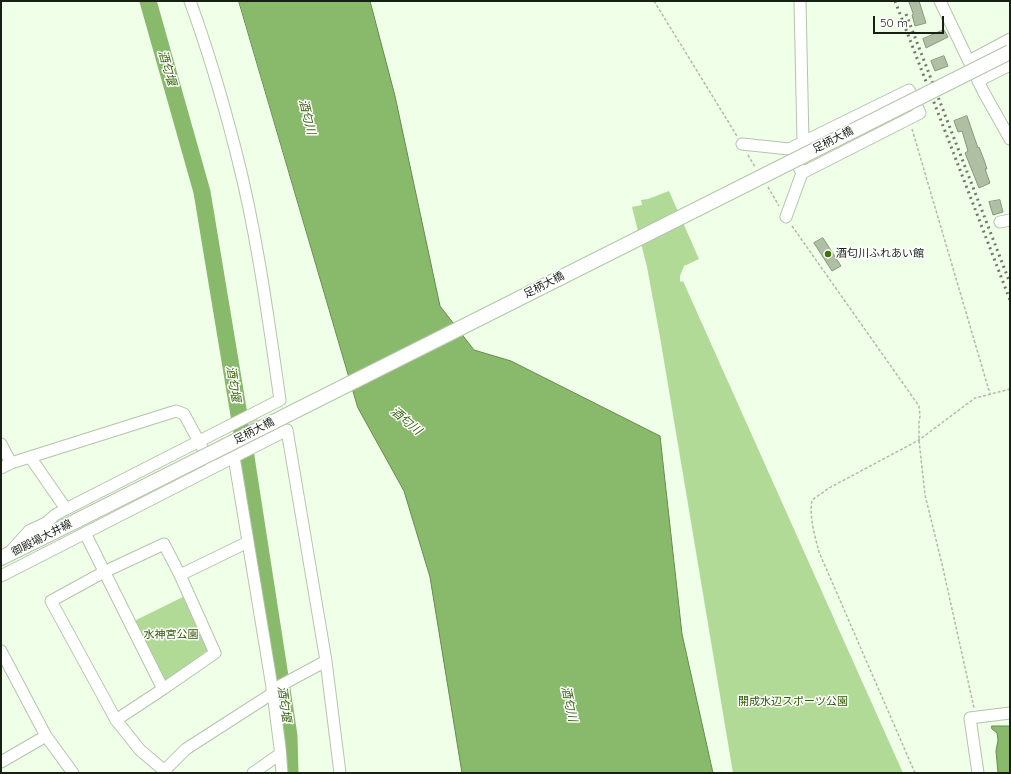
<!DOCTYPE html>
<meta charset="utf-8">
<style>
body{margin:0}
#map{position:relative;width:1011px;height:774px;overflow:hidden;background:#f0ffe8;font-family:Quicksand,sans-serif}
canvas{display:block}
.frame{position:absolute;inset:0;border:2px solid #181f15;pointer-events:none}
.scale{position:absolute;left:873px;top:16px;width:71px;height:18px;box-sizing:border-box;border:2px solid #181f15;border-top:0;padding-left:5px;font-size:12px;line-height:14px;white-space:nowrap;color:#181f15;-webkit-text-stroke:3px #fff;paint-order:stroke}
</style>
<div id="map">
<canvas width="1011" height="774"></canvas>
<div class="frame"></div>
<div class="scale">50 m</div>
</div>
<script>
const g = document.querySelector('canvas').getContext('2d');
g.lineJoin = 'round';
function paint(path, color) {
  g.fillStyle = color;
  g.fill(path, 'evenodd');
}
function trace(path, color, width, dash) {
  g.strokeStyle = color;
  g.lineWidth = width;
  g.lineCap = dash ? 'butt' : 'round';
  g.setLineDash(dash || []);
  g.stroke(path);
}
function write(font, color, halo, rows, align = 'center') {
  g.font = font + ' Quicksand,"Noto Sans JP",sans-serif';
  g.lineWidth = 3;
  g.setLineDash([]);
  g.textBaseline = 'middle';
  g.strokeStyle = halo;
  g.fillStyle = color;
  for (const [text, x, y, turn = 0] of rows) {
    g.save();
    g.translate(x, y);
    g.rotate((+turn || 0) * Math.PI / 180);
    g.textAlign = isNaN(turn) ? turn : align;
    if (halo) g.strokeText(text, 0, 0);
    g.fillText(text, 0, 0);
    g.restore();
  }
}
paint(new Path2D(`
 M669,191L699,259L684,266L680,276V282L683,281L903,773H733L660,337L647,267L632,207L642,205L641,200L648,199Z
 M185,596L209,649L165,683L132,622Z`), '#b0da96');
const water = new Path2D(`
 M239,1H370L395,96L440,306L474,350L511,361L660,436L682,634L713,773H462L430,577L404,491L358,408Z
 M992,726H1010V773H998L996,751L998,740L997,733L992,729Z`);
paint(water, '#89b96a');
trace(water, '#678b50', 1);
trace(new Path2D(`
 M148,1L202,192L246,457L283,696L289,736L290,773`), '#89b96a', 17);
const building = new Path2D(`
 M909,1H919L926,23L915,26L912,15L913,14Z
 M944,30L948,37L926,48L923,39Z
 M944,56L948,66L935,71L931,61Z
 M967,116L978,148L979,147L984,160L987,169H985L990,183L979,188L965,153L968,151L962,131L958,132L954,121Z
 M1000,200L1003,212L993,215L989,202Z
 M823,238L841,266L832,271L814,243Z`);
paint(building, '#aebfa4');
trace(building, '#87987e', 1);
trace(new Path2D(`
 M251,415L260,444`), '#d0ddc8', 11, [11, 5.5]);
const minor = new Path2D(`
 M800,1L803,142
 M940,1L983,91L1010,139
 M969,61L1010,39
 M978,81L1010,65
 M742,144L789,149L909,90L920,113L802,173
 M786,217L802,173L799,167
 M1000,222L1010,220
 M1,444L11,463L176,411L184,414L210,462
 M30,457L66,509
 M234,457L287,430L326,661L340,773
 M1,468L11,463
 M85,533L163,689L215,653L180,575L164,544L104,572L51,601L116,720L140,750L167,773
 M10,552L29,531L46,523L55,515L66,509L280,400C268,317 257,233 236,152C223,101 208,50 190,1
 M180,575L248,542
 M1,576L234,457L273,693L280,748L282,773
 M1,651L46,736L73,773
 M272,690L326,661
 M116,720L163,689
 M1,762L46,736
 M162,773L186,749L273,693
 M253,773L280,754
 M978,773L970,718L1010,713`);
const major = new Path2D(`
 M1,558L78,520`);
trace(minor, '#b4c5aa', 13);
trace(major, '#b4c5aa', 16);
trace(new Path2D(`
 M654,1L737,136
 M912,129L990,394
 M748,155L755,167
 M768,187L779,206
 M792,226L919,406L920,416L919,422V440L925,495L942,564L974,708
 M915,773L819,552C815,536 809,518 812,500L829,488L919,440L975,398L1010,389`), '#afbba8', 1.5, [3, 2]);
trace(minor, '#fff', 11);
trace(major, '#fff', 14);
trace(new Path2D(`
 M895,1L1010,300
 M906,14L1010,283`), '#707a6b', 3, [2, 4]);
const majorBridge = new Path2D(`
 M78,520L1010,52`);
trace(majorBridge, '#b4c5aa', 16, []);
trace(majorBridge, '#fff', 14);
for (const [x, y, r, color] of [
 [828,254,4,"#3d7300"]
]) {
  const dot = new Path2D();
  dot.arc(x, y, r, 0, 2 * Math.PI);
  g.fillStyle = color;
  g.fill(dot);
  trace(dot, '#fff', 1.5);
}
write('11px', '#181f15', '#fff', [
 ["足柄大橋",833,140,-27],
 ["足柄大橋",544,285,-27],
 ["足柄大橋",254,431,-27],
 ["御殿場大井線",42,538,-27]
]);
write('11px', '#181f15', '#fff', [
 ["酒匂川ふれあい館",836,254]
], 'left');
write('11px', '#2f5a02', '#fff', [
 ["水神宮公園",171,635],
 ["開成水辺スポーツ公園",793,702]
]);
write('italic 12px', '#396513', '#fff', [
 ["酒匂堰",167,68,74],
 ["酒匂川",307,117,76],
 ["酒匂堰",233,384,81],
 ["酒匂川",406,421,40],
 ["酒匂堰",284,704,82],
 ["酒匂川",569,704,78]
]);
</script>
